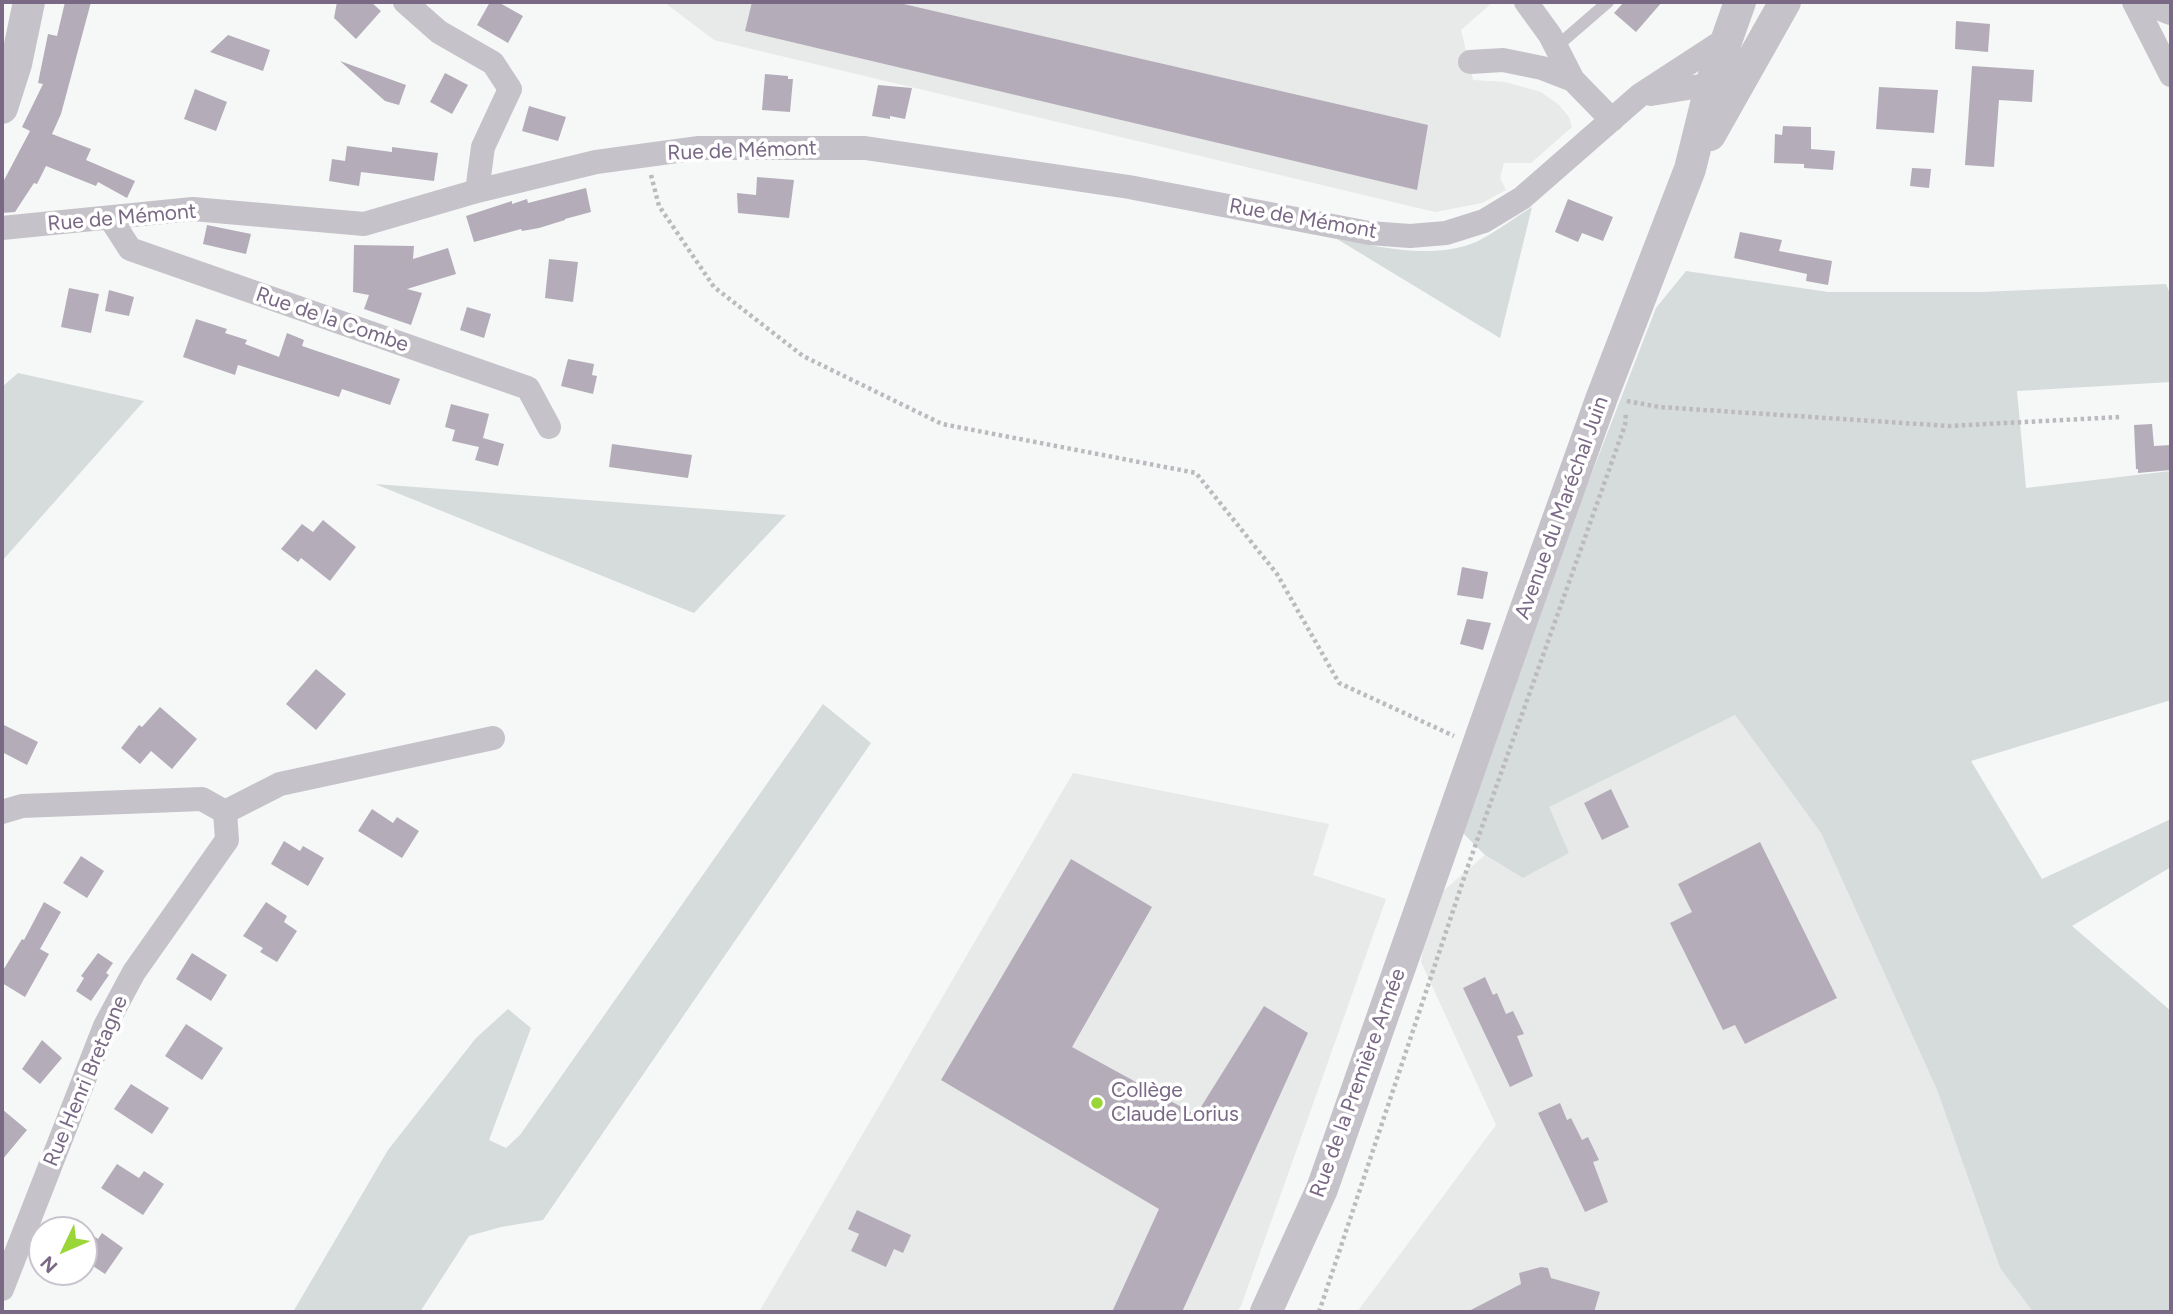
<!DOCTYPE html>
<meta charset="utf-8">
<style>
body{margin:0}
#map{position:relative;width:2173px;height:1314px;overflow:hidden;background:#f5f8f6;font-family:Figtree,sans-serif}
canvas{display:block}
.frame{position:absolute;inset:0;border:4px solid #796984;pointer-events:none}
.north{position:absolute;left:28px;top:1216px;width:70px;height:70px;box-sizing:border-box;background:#fff;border:2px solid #c9c3ce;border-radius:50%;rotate:226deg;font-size:19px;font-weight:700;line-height:28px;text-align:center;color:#796984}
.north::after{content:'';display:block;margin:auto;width:24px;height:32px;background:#9ad638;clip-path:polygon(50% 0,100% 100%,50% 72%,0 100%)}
</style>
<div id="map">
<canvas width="2173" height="1314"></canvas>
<div class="frame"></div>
<div class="north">N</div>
</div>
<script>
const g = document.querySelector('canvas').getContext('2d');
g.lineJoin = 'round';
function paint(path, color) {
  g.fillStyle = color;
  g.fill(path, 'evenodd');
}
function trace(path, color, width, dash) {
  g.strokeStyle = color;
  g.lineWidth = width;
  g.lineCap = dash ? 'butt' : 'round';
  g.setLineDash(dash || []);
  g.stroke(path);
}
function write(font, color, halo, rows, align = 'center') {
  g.font = font + ' Figtree,sans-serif';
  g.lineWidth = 7;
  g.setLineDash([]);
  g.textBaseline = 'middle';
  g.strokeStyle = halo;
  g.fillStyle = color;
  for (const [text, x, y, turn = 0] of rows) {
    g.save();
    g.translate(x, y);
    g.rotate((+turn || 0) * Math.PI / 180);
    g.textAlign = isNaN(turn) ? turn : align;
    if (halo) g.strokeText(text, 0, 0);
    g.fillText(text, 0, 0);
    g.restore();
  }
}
paint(new Path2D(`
 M664,2H1493L1461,30L1473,80L1505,82L1541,92L1559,105L1569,117L1572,127L1531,163H1504L1500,178L1506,190L1482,203L1435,212L714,40Z
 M1735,715L1821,833L1937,1090L2000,1268L2033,1312H1357L1496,1125L1421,962L1428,904L1485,855L1523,878L1569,853L1548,807Z
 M1073,773L1329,824L1313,875L1386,899L1241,1306L1237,1312H759Z`), '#e8e9e9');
paint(new Path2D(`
 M1532,207L1500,338L1337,239C1381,247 1433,260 1476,242C1495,233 1514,218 1532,207Z
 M1686,271L1828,292H1982L2166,284L2171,296V382L2017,391L2026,488L2171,471V700L1971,761L2042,879L2171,819V867L2072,926L2171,1011V1312H2033L2000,1268L1937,1090L1821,833L1735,715L1549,807L1569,853L1523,878L1485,855L1455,825L1656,308Z
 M18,373L144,401L2,561V387Z
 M375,484L786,515L694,613Z
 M823,704L871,743L543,1220L501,1227L469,1236L420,1312H293L388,1150L476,1038L508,1009L531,1028L489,1140L506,1148L520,1135Z`), '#d5dcdb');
paint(new Path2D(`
 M65,2H91L61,114L52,134L91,149L86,160L135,181L127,198L98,182L96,186L46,166L37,184L34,183L15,212L2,213V184L30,131L22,127L43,84L38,83L48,34L57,36Z
 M337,2H371L381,11L356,39L334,18Z
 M490,2H498L523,16L508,43L477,25Z
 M752,2H895L1428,125L1417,190L745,31Z
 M1624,2H1662L1636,32L1614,13Z
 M1956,21L1990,24L1988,52L1955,49Z
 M228,35L270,50L263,71L210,52Z
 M340,61L406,85L399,105L385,101Z
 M1972,66L2034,70L2032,102L1999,100L1994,167L1965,165Z
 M445,73L468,85L452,114L430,102Z
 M765,74L788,76V79H793L790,112L762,110Z
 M878,85L912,88L905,119L890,116V119L872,116Z
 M1879,87L1938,90L1934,133L1876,129Z
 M195,89L227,102L216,131L184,119Z
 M529,106L566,117L558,141L522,131Z
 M1783,126L1811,127V149L1835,151L1833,170L1804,168V164L1774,163L1775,134L1782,135Z
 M347,146L392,152V147L438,153L434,181L361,172L359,186L329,181L332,159L345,161Z
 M1912,168L1931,169L1929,188L1910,186Z
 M757,177L794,180L789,218L738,213L737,193L756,195Z
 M586,188L591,212L565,219V220L539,228L522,231L521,229L474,242L466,216L512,201V204L527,199L528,203Z
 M1568,199L1613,217L1603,241L1582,233L1578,242L1555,232Z
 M207,225L251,234L246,254L203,244Z
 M1740,232L1782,240L1779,251L1832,261L1828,285L1806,281L1807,274L1734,258Z
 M354,245L414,246L413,259L448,248L456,274L407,289L422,293L411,325L364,309L369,295L353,292Z
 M549,259L578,262L573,302L545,298Z
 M69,288L99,294L91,333L61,327Z
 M109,290L134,297L129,316L105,311Z
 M467,307L491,314L484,338L460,330Z
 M196,319L227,329L225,333L247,340L245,344L279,357L287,333L304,340L302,346L400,379L390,405L342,389L339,397L238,365L235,375L183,357Z
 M568,359L594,364L592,375L597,376L593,394L561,386Z
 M451,404L489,414L483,438L504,444L498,466L475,460L479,447L452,441L455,430L445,427Z
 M2152,424L2154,446L2171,445V470L2138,473V469H2136L2134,425Z
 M612,444L692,455L688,478L609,467Z
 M323,520L356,547L330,581L301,558L298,562L281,549L302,524L313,532Z
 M1462,567L1488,572L1483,599L1457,595Z
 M1467,619L1491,623L1483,650L1460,644Z
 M316,669L346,694L316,730L286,704Z
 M160,707L197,739L172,769L151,751L140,764L121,748L139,725L142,727Z
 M2,724L38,742L27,765L2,752Z
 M1611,789L1629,827L1602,840L1584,803Z
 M372,809L393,823L397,817L419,831L402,858L358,831Z
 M284,841L300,851L303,846L324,858L308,886L271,864Z
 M1760,842L1837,998L1745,1044L1735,1025L1723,1030L1670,923L1692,912L1678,884Z
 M81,856L104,871L87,898L63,883Z
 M1071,859L1152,907L1072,1047L1196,1115L1264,1006L1308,1033L1182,1312H1112L1159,1209L941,1080Z
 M44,902L61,912L40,949L49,954L25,997L2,983V972L22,939L24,940Z
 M266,902L287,916L284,922L297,931L277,962L260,952L263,948L243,936Z
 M98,953L113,963L106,973L109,975L91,1001L76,991L84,978L81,976Z
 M192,953L227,975L211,1001L176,979Z
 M1485,977L1493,995L1497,993L1506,1014L1513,1011L1524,1034L1517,1036L1533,1076L1510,1087L1463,988Z
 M186,1024L223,1048L202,1080L165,1056Z
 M42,1040L62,1058L40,1084L22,1069Z
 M131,1084L169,1108L152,1134L114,1109Z
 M1560,1103L1567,1120L1571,1118L1582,1140L1588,1137L1599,1160L1593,1162L1608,1202L1585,1212L1538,1113Z
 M2,1109L27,1130L2,1160Z
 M117,1164L139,1178L144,1171L164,1184L143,1215L101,1188Z
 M857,1210L911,1235L903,1253L894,1249L886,1267L851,1251L859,1234L848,1229Z
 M84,1229L98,1239L102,1233L123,1248L105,1274L84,1260Z
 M1541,1267L1548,1268L1551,1278L1600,1292L1594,1312H1467L1521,1284L1519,1273Z`), '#b4adb9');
trace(new Path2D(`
 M651,175L659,206L714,287L803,356L942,424L1196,473L1277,574L1339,683L1454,736
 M1627,401L1659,407L1949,426L2120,417
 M1319,1312L1468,866L1625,425L1626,413`), '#bdbabf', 4.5, [3.5, 3.5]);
trace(new Path2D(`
 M1556,47L1608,2`), '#c6c2c9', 12);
trace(new Path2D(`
 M405,2L439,32L493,63L510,89L483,147L477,191
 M1526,2L1550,35L1573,80
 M2134,2L2171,75
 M1470,62L1503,60L1542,68L1573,80L1612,120
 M1651,94L1725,82
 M110,218L130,249L528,388L549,427
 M2,228L193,209L364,224L477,191L596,162L699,148H865L1129,187L1369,233L1410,236L1446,233L1484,221L1522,198L1640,95L1726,39
 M2,812L22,806L202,799L225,812L280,784L493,738
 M2,1289L105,1026L134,972L227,840L225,812`), '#c6c2c9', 24);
trace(new Path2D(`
 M2154,2L2171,9
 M2,108L16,64L29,2
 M1710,135L1785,2
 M1266,1312L1322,1189L1525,611L1602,397L1690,169L1711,84L1740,2`), '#c6c2c9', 32);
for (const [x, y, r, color] of [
 [1097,1103,7,"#9ad638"]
]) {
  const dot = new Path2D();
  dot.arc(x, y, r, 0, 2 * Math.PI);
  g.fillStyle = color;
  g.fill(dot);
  trace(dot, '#fff', 2.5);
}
write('21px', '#796984', '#fff', [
 ["Rue de Mémont",742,151,-2],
 ["Rue de Mémont",122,218,-5],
 ["Rue de Mémont",1303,219,10],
 ["Rue de la Combe",332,320,19],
 ["Avenue du Maréchal Juin",1562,508,-70],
 ["Rue Henri Bretagne",86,1081,-67],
 ["Rue de la Première Armée",1358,1083,-70]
]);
write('21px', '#796984', '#fff', [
 ["Collège",1111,1091],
 ["Claude Lorius",1111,1115]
], 'left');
</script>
